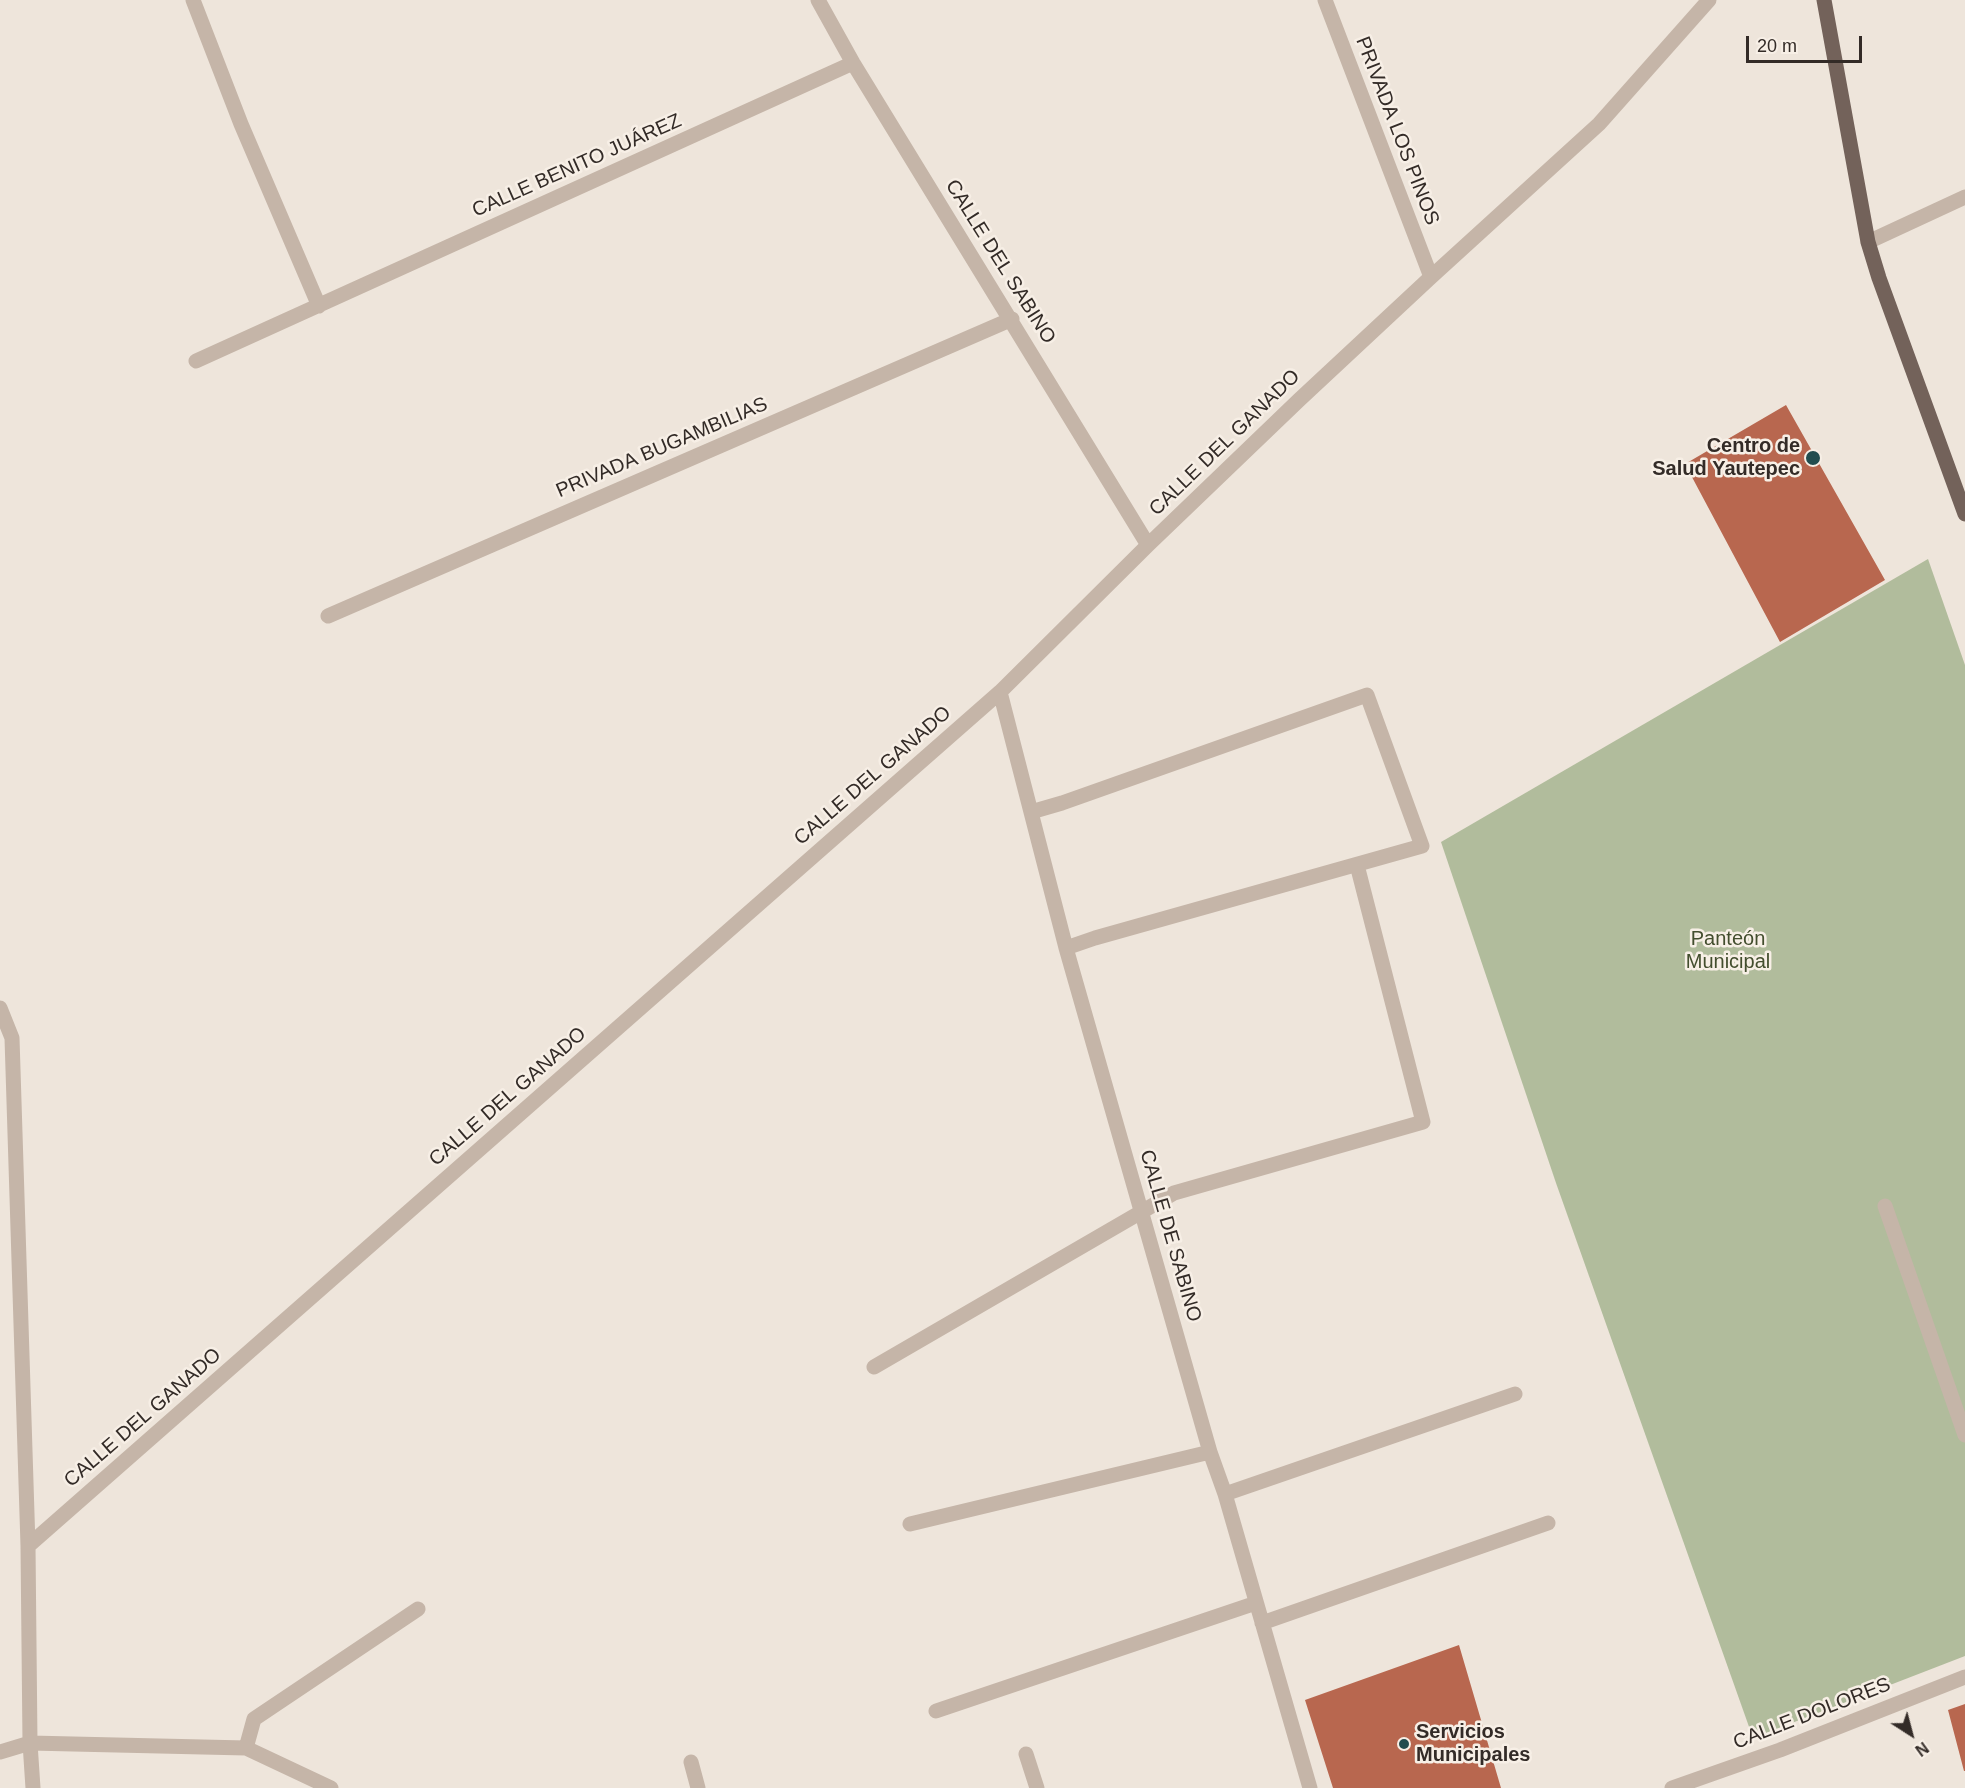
<!DOCTYPE html>
<meta charset="utf-8">
<style>
body{margin:0}
#map{position:relative;width:1965px;height:1788px;overflow:hidden;background:#eee5db;font-family:Helvetica,sans-serif}
canvas{display:block}
.north{position:absolute;left:1881px;top:1704px;width:60px;height:60px;-webkit-text-stroke:4px #f7efe6;paint-order:stroke;rotate:144deg;font-size:16px;font-weight:700;line-height:24px;text-align:center;color:#332b27}
.north::after{content:'';display:block;margin:auto;width:21px;height:27px;background:#332b27;clip-path:polygon(50% 0,100% 100%,50% 72%,0 100%)}
.scale{position:absolute;left:1746px;top:36px;width:116px;height:27px;box-sizing:border-box;border:3px solid #332b27;border-top:0;padding-left:8px;font-size:18px;line-height:21px;white-space:nowrap;color:#332b27;-webkit-text-stroke:4px #f7efe6;paint-order:stroke}
</style>
<div id="map">
<canvas width="1965" height="1788"></canvas>
<div class="north">N</div>
<div class="scale">20 m</div>
</div>
<script>
const g = document.querySelector('canvas').getContext('2d');
g.lineJoin = 'round';
function paint(path, color) {
  g.fillStyle = color;
  g.fill(path, 'evenodd');
}
function trace(path, color, width, dash) {
  g.strokeStyle = color;
  g.lineWidth = width;
  g.lineCap = dash ? 'butt' : 'round';
  g.setLineDash(dash || []);
  g.stroke(path);
}
function write(font, color, halo, rows, align = 'center') {
  g.font = font + ' Helvetica,sans-serif';
  g.lineWidth = 5;
  g.setLineDash([]);
  g.textBaseline = 'middle';
  g.strokeStyle = halo;
  g.fillStyle = color;
  for (const [text, x, y, turn = 0] of rows) {
    g.save();
    g.translate(x, y);
    g.rotate((+turn || 0) * Math.PI / 180);
    g.textAlign = isNaN(turn) ? turn : align;
    if (halo) g.strokeText(text, 0, 0);
    g.fillText(text, 0, 0);
    g.restore();
  }
}
paint(new Path2D(`
 M1928,559L1965,665V1656L1753,1738L1556,1183L1441,842Z`), '#b1bc9c');
paint(new Path2D(`
 M1786,405L1885,580L1780,642L1685,464Z
 M1459,1645L1501,1788H1333L1305,1700Z
 M1965,1704V1771H1964L1948,1710Z`), '#b8674f');
trace(new Path2D(`
 M193,0L241,124L319,306
 M818,0L853,63L1148,545
 M1325,0L1431,277
 M1868,242L1965,197
 M196,361L853,63
 M328,616L1012,319
 M1000,692L1066,948L1210,1452L1225,1494L1310,1788
 M1031,812L1062,803L1367,695L1422,846L1095,938L1066,948
 M0,1008L12,1038L28,1546L30,1743L33,1788
 M1885,1206L1965,1435
 M874,1367L1174,1193L1423,1122L1357,865
 M1225,1494L1515,1394
 M910,1524L1210,1452
 M28,1546L1000,692L1148,545L1299,400L1431,277L1599,124L1709,0
 M1262,1623L1548,1523
 M936,1711L1256,1603
 M246,1748L254,1719L418,1609
 M0,1752L30,1743L246,1748L331,1788
 M1026,1754L1037,1788
 M691,1762L698,1788
 M1672,1788L1780,1750L1965,1677`), '#c5b5a8', 15);
trace(new Path2D(`
 M1824,0L1868,242L1879,278L1965,514`), '#73625a', 15);
for (const [x, y, r, color] of [
 [1813,458,8,"#224d4f"],
 [1404,1744,6,"#224d4f"]
]) {
  const dot = new Path2D();
  dot.arc(x, y, r, 0, 2 * Math.PI);
  g.fillStyle = color;
  g.fill(dot);
  trace(dot, '#f7efe6', 2);
}
write('20px', '#332b27', '#f7efe6', [
 ["PRIVADA LOS PINOS",1397,131,69],
 ["CALLE BENITO JUÁREZ",577,166,-24],
 ["CALLE DEL SABINO",1000,262,58],
 ["CALLE DEL GANADO",1225,443,-44],
 ["PRIVADA BUGAMBILIAS",662,448,-23],
 ["CALLE DEL GANADO",873,776,-41],
 ["CALLE DEL GANADO",508,1097,-41],
 ["CALLE DE SABINO",1170,1236,74],
 ["CALLE DEL GANADO",143,1418,-41],
 ["CALLE DOLORES",1812,1714,-21]
]);
write('bold 20px', '#332b27', '#f7efe6', [
 ["Centro de",1800,446],
 ["Salud Yautepec",1800,469],
 ["Servicios",1416,1732,"left"],
 ["Municipales",1416,1755,"left"]
], 'right');
write('20px', '#434e2e', '#f7efe6', [
 ["Panteón",1728,939],
 ["Municipal",1728,962]
]);
</script>
